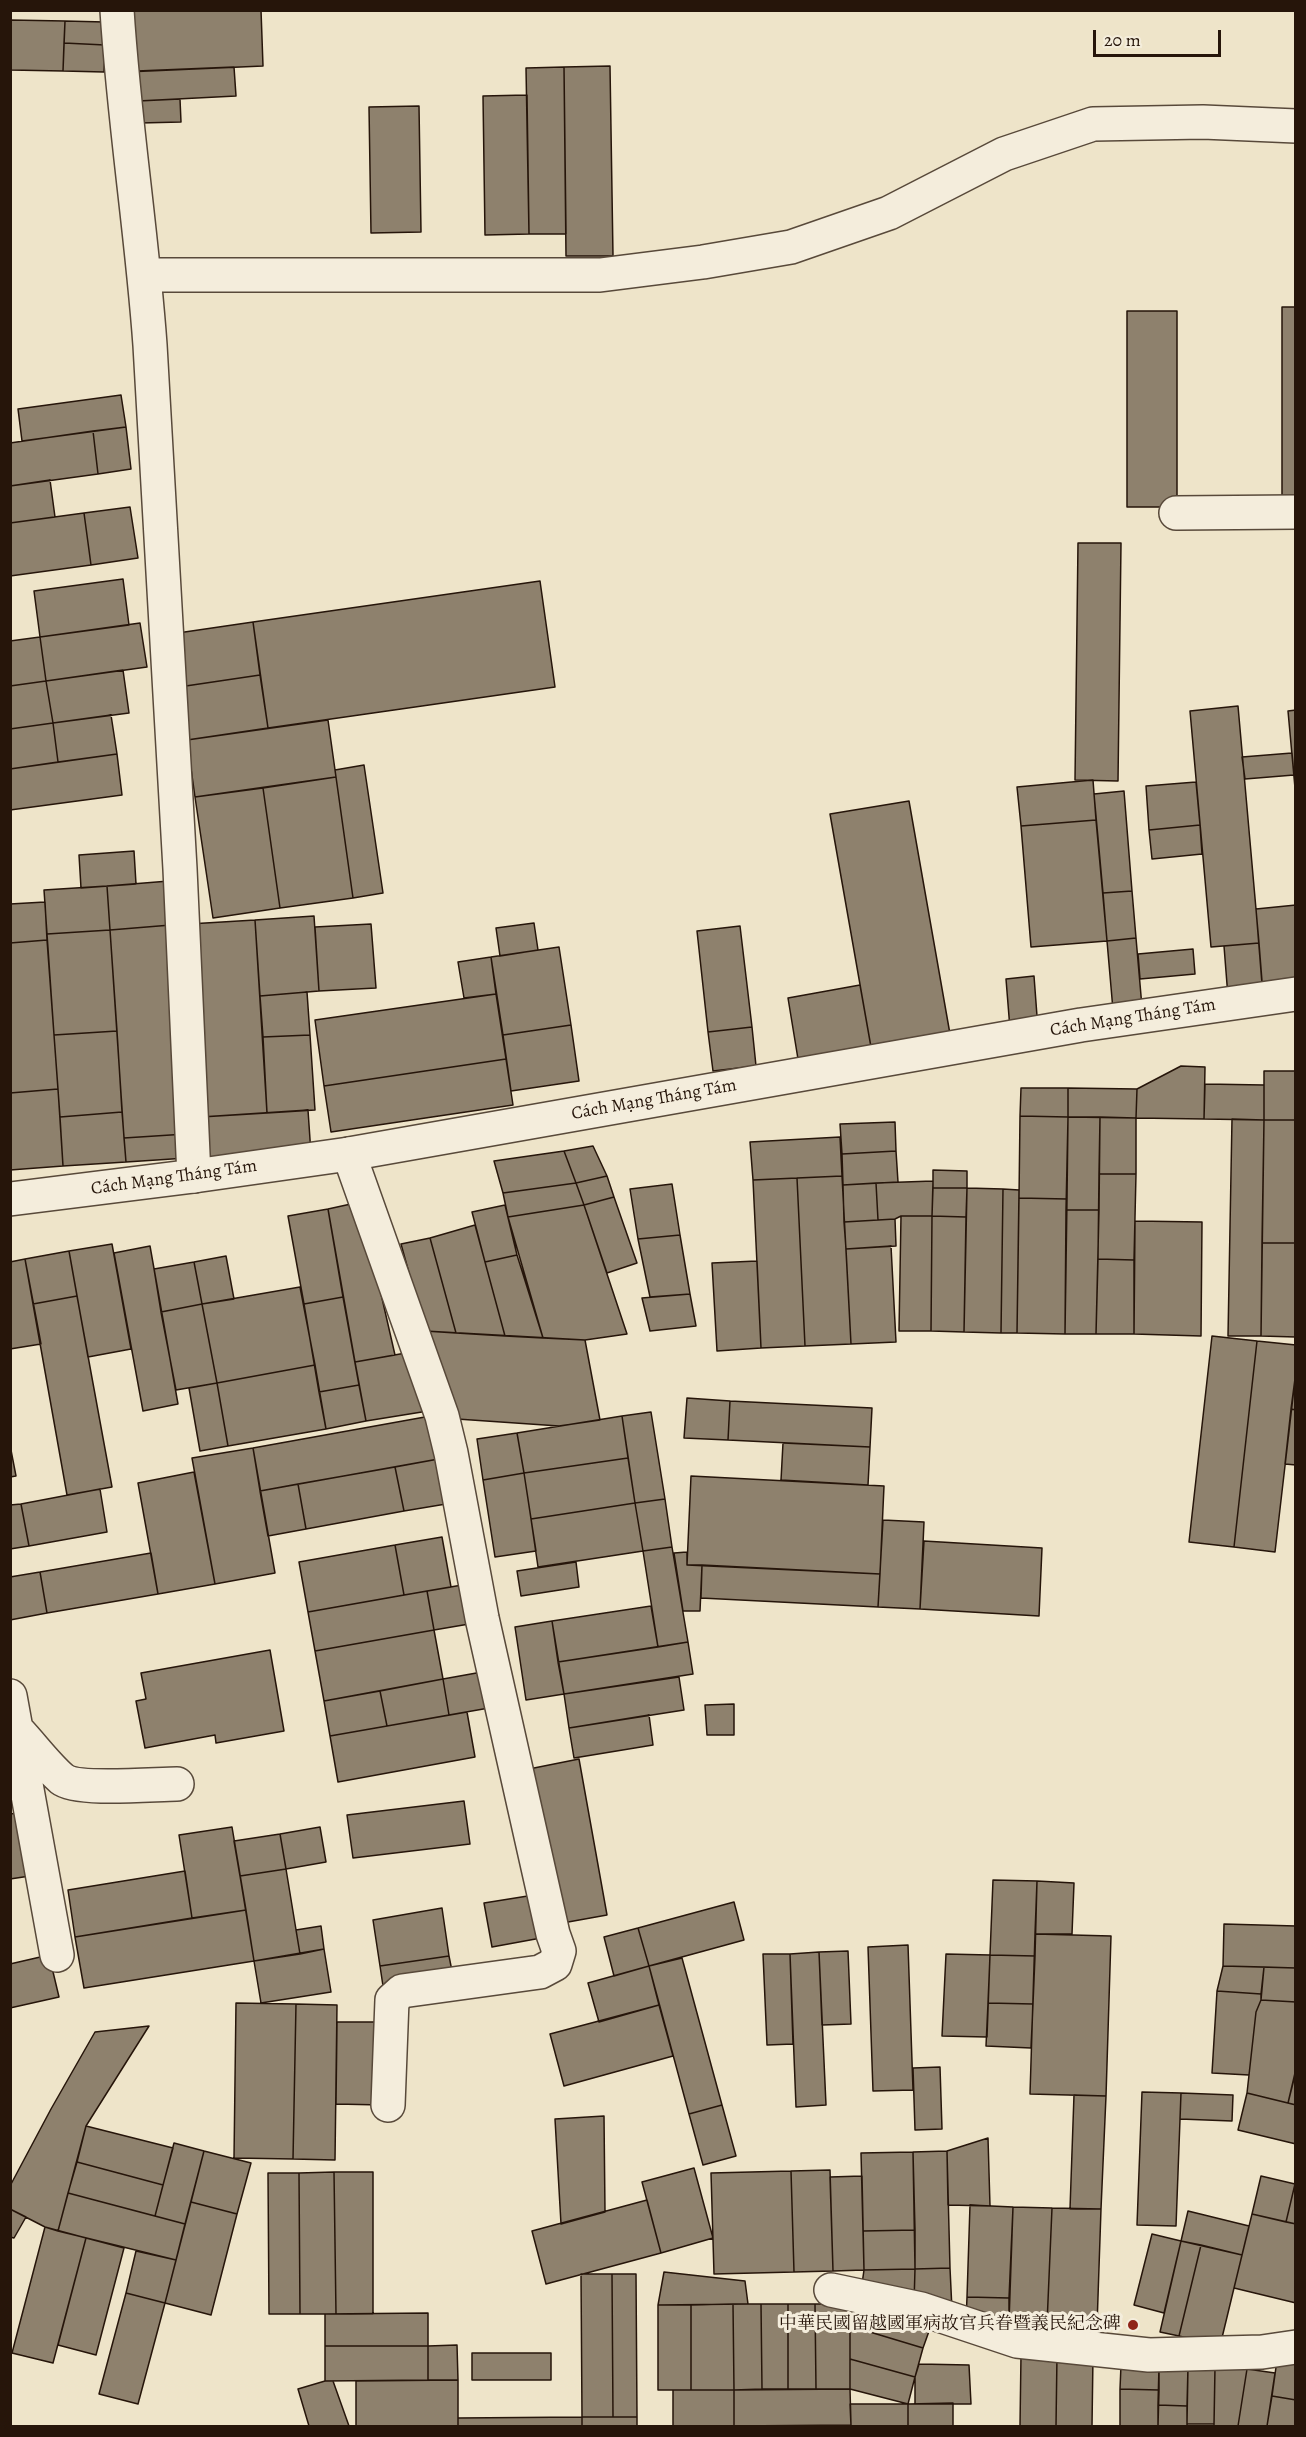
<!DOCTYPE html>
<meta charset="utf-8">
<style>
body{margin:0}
#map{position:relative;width:1306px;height:2437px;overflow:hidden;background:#eee4c9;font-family:Alegreya,serif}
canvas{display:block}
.frame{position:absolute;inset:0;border:12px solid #26150a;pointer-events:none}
.scale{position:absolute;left:1093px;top:30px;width:128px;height:27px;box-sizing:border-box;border:3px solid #26150a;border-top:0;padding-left:8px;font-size:18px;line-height:21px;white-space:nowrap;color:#26150a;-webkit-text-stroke:4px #f4eddc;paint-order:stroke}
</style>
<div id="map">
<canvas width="1306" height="2437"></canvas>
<div class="frame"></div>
<div class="scale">20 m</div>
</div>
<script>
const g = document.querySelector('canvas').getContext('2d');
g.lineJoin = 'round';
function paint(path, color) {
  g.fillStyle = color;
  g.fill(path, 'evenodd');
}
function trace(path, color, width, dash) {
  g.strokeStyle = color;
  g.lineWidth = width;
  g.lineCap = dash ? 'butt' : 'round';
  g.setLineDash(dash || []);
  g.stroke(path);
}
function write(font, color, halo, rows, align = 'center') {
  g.font = font + ' Alegreya,"Noto Serif SC",serif';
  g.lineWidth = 6;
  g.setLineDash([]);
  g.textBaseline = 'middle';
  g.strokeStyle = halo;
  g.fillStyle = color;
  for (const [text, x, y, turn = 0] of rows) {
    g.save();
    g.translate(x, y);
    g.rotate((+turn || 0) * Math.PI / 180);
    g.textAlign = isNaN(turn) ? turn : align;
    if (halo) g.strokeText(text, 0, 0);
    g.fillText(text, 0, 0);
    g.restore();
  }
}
const building = new Path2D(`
 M124,10H261L263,66L126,72Z
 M10,20L65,21L63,71L10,70Z
 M65,21L105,22V45L64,43Z
 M64,43L105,45L104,72L63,71Z
 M610,66L613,256H566L564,67Z
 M234,67L236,96L138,101L137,71Z
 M564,67L566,234H529L526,68Z
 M527,95L529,234L485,235L483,96Z
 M180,99L181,122L140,123L138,101Z
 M419,106L421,232L371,233L369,107Z
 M1282,307H1296V499H1282Z
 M1127,311H1177V507H1127Z
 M121,395L126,427L22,441L18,409Z
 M126,427L131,469L98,474L93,431Z
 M93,431L98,474L10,486V443Z
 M50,480L55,517L10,523V486Z
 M130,507L138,558L91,565L84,513Z
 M84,513L91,565L10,576V523Z
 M1078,543H1121L1118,781L1075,780Z
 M123,579L129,625L40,637L34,591Z
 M540,581L555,687L268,728L253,622Z
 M253,622L260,675L179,687L171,634Z
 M140,623L147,667L46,681L40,637Z
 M40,637L46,681L10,686V641Z
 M123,670L129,713L53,723L46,681Z
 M260,675L268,728L187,740L179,687Z
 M46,681L53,723L10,729V686Z
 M1238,706L1259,943L1211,947L1190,711Z
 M1296,710V799L1288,711Z
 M111,715L117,754L58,762L53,723Z
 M328,720L336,777L195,797L187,740Z
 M53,723L58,762L10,769V729Z
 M1292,753L1294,775L1245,779L1242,757Z
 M117,754L122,795L10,810V769Z
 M364,765L383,893L353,898L335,770Z
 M336,777L353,898L280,908L263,788Z
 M1093,780L1096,820L1021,826L1017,787Z
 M1196,782L1200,825L1149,830L1146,786Z
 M263,788L280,908L213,918L195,797Z
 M1124,791L1132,891L1103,893L1094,794Z
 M909,801L950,1034L871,1047L830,814Z
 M1096,820L1107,941L1031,947L1021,826Z
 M1200,825L1202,854L1152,859L1149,830Z
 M134,851L136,884L81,888L79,855Z
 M169,881L171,925L110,930L107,886Z
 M107,886L110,930L47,934L44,890Z
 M1132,891L1136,938L1107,941L1103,893Z
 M45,902L47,940L10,943V904Z
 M1296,905V981L1262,984L1256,909Z
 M314,916L319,991L260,996L255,920Z
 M255,920L267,1113L201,1117L189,924Z
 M534,923L538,950L500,956L496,928Z
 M371,924L376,988L319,991L315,927Z
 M171,925L186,1134L124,1138L110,930Z
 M740,926L752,1027L708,1032L697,931Z
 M110,930L117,1031L54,1035L47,934Z
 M1136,938L1142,1007L1113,1010L1107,941Z
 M47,940L58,1089L10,1093V943Z
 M1259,943L1263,994L1228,997L1224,946Z
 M559,947L571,1025L503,1035L491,957Z
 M1193,949L1195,974L1140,979L1138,954Z
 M491,957L496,994L464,998L458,962Z
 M1034,976L1037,1016L1010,1029L1006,979Z
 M860,985L871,1047L798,1059L788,998Z
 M307,992L310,1035L263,1037L260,996Z
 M496,994L506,1059L324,1086L315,1020Z
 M571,1025L579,1081L511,1091L503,1035Z
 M752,1027L756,1066L713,1071L708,1032Z
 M117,1031L122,1112L60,1117L54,1035Z
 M310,1035L315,1110L267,1113L263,1037Z
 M506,1059L513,1105L331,1132L324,1086Z
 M1181,1066L1205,1067L1204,1119L1136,1118L1137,1089Z
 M1264,1071H1296V1120H1264Z
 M1205,1084L1264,1085V1120L1204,1119Z
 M1021,1088H1068V1117L1020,1116Z
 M1068,1088L1137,1089L1136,1118L1068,1117Z
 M58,1089L63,1166L10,1170V1093Z
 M308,1110L311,1154L204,1161L201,1117Z
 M122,1112L126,1162L63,1166L60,1117Z
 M1020,1116L1068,1117L1067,1199L1019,1198Z
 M1068,1117H1100L1099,1210H1066Z
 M1100,1117L1136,1118V1174H1099Z
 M1232,1119L1264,1120L1261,1336H1228Z
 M1264,1120H1296V1243H1262Z
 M895,1122L896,1151L842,1154L840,1124Z
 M186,1134L187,1158L126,1162L124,1138Z
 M840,1137L842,1176L753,1180L750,1142Z
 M593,1146L607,1176L576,1183L564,1151Z
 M564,1151L576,1183L503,1193L494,1161Z
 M896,1151L898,1182L843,1185L842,1154Z
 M933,1170L967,1171V1188H933Z
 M1099,1174H1136L1134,1260L1098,1259Z
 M607,1176L614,1197L584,1205L576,1183Z
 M842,1176L851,1344L805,1346L797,1178Z
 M797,1178L805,1346L761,1348L753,1180Z
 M933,1181L932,1216H901L895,1219L878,1220L876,1183Z
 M576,1183L584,1205L508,1217L503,1193Z
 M876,1183L878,1220L844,1222L843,1185Z
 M672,1184L680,1235L638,1239L630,1189Z
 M933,1188H967L966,1217L932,1216Z
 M967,1188L1003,1189L1001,1333L964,1332Z
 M1003,1189L1019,1190L1017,1333H1001Z
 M614,1197L637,1263L607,1273L584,1205Z
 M1019,1198L1067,1199L1065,1334L1017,1333Z
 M360,1202L395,1355L355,1362L328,1209Z
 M505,1205L517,1255L485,1262L472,1212Z
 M584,1205L627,1334L585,1340L543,1338L508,1217Z
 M328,1209L343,1297L304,1304L288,1216Z
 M1066,1210H1099L1096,1334H1065Z
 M901,1216H932L931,1331H899Z
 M932,1216L966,1217L964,1332L931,1331Z
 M895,1219L896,1246L846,1249L844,1222Z
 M1135,1221L1202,1222L1201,1336L1134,1334Z
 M475,1225L505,1336L456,1333L430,1238Z
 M680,1235L690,1294L650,1297L638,1239Z
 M430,1238L456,1333L425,1331L401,1244Z
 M1262,1243H1296V1337L1261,1336Z
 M112,1244L131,1349L88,1357L69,1251Z
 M150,1246L178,1404L143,1411L114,1253Z
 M891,1246L896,1342L851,1344L846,1249Z
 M69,1251L77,1296L33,1304L25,1259Z
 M517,1255L543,1338L505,1336L485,1262Z
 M226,1256L234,1299L202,1304L194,1262Z
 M25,1259L41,1344L10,1349V1262Z
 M1098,1259L1134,1260V1334H1096Z
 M757,1261L761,1348L717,1351L712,1263Z
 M194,1262L202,1304L161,1312L154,1269Z
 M300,1287L315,1365L217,1383L202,1304Z
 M690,1294L696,1326L650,1331L642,1298Z
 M77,1296L112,1487L67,1495L33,1304Z
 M343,1297L359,1385L319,1392L304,1304Z
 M202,1304L217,1383L176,1390L161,1312Z
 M425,1331L585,1340L600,1420L559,1426L457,1419Z
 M1212,1336L1257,1341L1234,1547L1189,1542Z
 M1257,1341L1296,1345V1371L1275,1552L1234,1547Z
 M417,1351L428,1411L366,1421L355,1362Z
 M315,1365L326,1429L228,1446L217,1383Z
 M1296,1371V1410L1291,1409Z
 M217,1383L228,1446L200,1451L189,1388Z
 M359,1385L366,1421L326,1429L319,1392Z
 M687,1398L730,1401L728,1440L684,1438Z
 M730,1401L872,1408L870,1447L728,1440Z
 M1291,1409L1296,1410V1465L1285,1464Z
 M651,1412L665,1499L635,1503L622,1416Z
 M436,1415L444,1458L260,1491L253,1448Z
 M622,1416L628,1458L524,1473L517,1433Z
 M517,1433L524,1473L483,1480L477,1439Z
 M783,1443L870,1447L868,1485L781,1480Z
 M10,1445L16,1476L10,1477Z
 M253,1448L275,1573L215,1584L192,1458Z
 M444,1458L452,1503L404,1511L395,1467Z
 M628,1458L635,1503L531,1519L524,1473Z
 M395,1467L404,1511L306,1529L298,1484Z
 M194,1472L215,1584L158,1594L138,1483Z
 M524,1473L536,1551L495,1557L483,1480Z
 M691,1476L884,1486L880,1574L687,1565Z
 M298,1484L306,1529L268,1536L260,1491Z
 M100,1489L107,1532L29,1546L21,1504Z
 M665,1499L672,1547L643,1551L635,1503Z
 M635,1503L643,1551L538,1567L531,1519Z
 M21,1504L29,1546L10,1549V1505Z
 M883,1520L924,1522L920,1609L878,1607Z
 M442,1537L451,1587L404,1595L395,1545Z
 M924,1541L1042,1548L1039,1616L920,1609Z
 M395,1545L404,1595L308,1612L299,1562Z
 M672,1547L688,1642L658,1647L643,1551Z
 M687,1552V1565H702L700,1611H683L674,1553Z
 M151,1553L158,1594L47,1613L40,1572Z
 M576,1562L579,1587L521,1596L517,1571Z
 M702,1565L880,1574L878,1607L701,1598Z
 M40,1572L47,1613L10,1620V1577Z
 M468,1584L475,1623L434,1630L427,1591Z
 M427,1591L434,1630L315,1651L308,1612Z
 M651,1606L658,1647L558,1662L552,1621Z
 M552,1621L564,1694L526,1700L515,1627Z
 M434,1630L443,1679L324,1701L315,1651Z
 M688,1642L693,1674L564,1694L558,1662Z
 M270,1650L284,1731L216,1743L215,1735L145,1748L136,1701L146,1699L141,1673Z
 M482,1672L489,1708L449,1715L443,1679Z
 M679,1677L684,1710L569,1728L564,1694Z
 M443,1679L449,1715L387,1726L380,1691Z
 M380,1691L387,1726L330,1736L324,1701Z
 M734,1704V1735H707L705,1705Z
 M467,1712L475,1757L338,1782L330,1736Z
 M649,1715L653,1745L574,1758L569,1728Z
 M579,1759L607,1915L557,1924L529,1769Z
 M464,1801L470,1844L353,1858L347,1815Z
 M18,1813L30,1876L10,1879V1814Z
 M232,1827L246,1910L192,1918L179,1835Z
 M320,1827L326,1862L286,1869L280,1834Z
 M280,1834L286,1869L240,1876L234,1841Z
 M286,1869L300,1954L254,1961L240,1876Z
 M185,1871L192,1918L75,1937L68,1890Z
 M993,1880L1037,1881L1035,1956L990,1955Z
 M1037,1881L1074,1883L1072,1934H1035Z
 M534,1895L541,1938L492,1947L484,1903Z
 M734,1902L744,1940L649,1966L638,1928Z
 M442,1908L449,1956L380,1966L373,1920Z
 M246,1910L254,1961L84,1988L75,1937Z
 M1224,1924L1296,1926V1968L1223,1966Z
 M321,1926L324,1949L300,1954L296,1930Z
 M638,1928L649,1966L614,1976L604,1937Z
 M1035,1934L1111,1936L1106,2096L1030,2094Z
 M908,1945L913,2090L873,2091L868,1947Z
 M324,1949L331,1992L261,2003L254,1961Z
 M848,1951L851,2024L822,2025L819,1952Z
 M819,1952L826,2105L796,2107L790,1954Z
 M763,1954H790L793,2044L767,2045Z
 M946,1954L990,1955L987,2037L942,2036Z
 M49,1955L59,1997L10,2008V1964Z
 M990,1955L1035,1956L1033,2004L988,2003Z
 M449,1956L453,1976L383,1986L380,1966Z
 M682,1958L722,2105L689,2114L649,1966Z
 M649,1966L659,2005L599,2022L588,1983Z
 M1223,1966L1264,1967L1261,1994L1217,1991Z
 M1264,1967L1296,1968V2002L1261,2000Z
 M1217,1991L1261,1994V2000L1256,2012L1249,2075L1212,2073Z
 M1261,2000L1296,2002V2071L1288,2103L1247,2093L1256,2012Z
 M236,2003L296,2004L293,2159L234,2158Z
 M988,2003L1033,2004L1031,2048L986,2046Z
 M296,2004L337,2005L335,2160L293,2159Z
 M659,2005L673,2056L564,2086L550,2034Z
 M337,2022H383L382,2105L336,2104Z
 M149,2026L86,2126L58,2231L45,2227L10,2209V2186L51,2109L95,2032Z
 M940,2067L942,2129L915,2130L913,2068Z
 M1295,2073H1296V2105L1288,2103Z
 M1142,2092L1181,2093L1176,2226L1137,2225Z
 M1181,2093L1233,2095L1232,2121L1180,2119Z
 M1247,2093L1296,2105V2144L1238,2130Z
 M1074,2095L1106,2096L1101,2209H1070Z
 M722,2105L736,2156L703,2165L689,2114Z
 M604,2116L605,2212L561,2224L555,2119Z
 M86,2126L173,2148L163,2185L77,2162Z
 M988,2138L990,2206L948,2205L947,2151Z
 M174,2143L204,2151L185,2224L155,2216Z
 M204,2151L251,2163L237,2214L191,2202Z
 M947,2151L950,2268L915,2269L913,2152Z
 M913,2152L915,2230L863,2231L861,2153Z
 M77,2162L163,2185L155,2216L68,2193Z
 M694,2168L713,2238L661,2253L642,2182Z
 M830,2170L833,2271L794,2272L791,2171Z
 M791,2171L794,2272L714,2274L711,2173Z
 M334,2172L336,2314H300L299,2173Z
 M334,2172H373V2314H336Z
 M268,2173H299L300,2314H269Z
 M862,2176L864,2270L833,2271L830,2177Z
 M1261,2176L1295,2184L1286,2222L1252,2214Z
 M1295,2184H1296V2224L1286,2222Z
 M68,2193L185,2224L176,2260L58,2231Z
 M647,2200L661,2253L546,2284L532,2231Z
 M191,2202L237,2214L211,2315L165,2303Z
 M970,2205L1013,2207L1009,2298L967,2297Z
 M1013,2207L1052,2208L1047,2324L1009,2322Z
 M1052,2208L1101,2209L1097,2326L1047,2324Z
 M10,2209L26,2217L14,2238L10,2237Z
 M1188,2211L1249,2226L1242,2255L1181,2241Z
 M1252,2214L1296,2224V2303L1234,2288Z
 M45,2227L86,2238L53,2363L12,2353Z
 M915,2230V2269L864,2270L863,2231Z
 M1152,2234L1181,2241L1164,2313L1134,2305Z
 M86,2238L124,2248L96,2355L58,2345Z
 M1181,2241L1201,2245L1179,2336L1160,2332Z
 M1201,2245L1242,2255L1220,2346L1179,2336Z
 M136,2251L176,2260L165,2303L126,2293Z
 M950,2268L952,2310L914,2303L915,2269Z
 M915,2269L914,2303L861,2291L864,2270Z
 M664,2272L745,2281L748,2304L658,2305Z
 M581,2274H612L613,2417H582Z
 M612,2274H636L637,2417H613Z
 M126,2293L165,2303L138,2404L99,2394Z
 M967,2297L1009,2298V2322L966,2321Z
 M733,2304H761L762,2389L734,2390Z
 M733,2304L734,2390H691V2305Z
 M761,2304H788V2389H762Z
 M788,2304H815L816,2389H788Z
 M815,2304H850V2389H816Z
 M850,2304L933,2320L923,2348L850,2326Z
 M658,2305H691V2390H658Z
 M428,2313V2346H325V2314Z
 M850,2326L923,2348L915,2377L850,2359Z
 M457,2345L458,2380H428V2346Z
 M325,2346H428V2380L325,2381Z
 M472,2353H551V2380H472Z
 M1021,2355H1057L1056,2426H1020Z
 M1057,2355L1093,2356L1092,2426H1056Z
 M850,2359L915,2377L908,2404L850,2389Z
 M1277,2360L1296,2363V2400L1272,2396Z
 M919,2364L969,2365L971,2404H915V2377Z
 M1121,2365L1159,2366V2390L1120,2389Z
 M1159,2366H1188L1187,2406L1158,2405Z
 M1188,2366L1215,2367L1214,2424H1187Z
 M1215,2367L1247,2369L1238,2426H1214Z
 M1247,2369L1275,2373L1267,2426H1238Z
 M458,2380V2426H356V2381Z
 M325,2381H333L349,2426H309L298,2389Z
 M850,2389L851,2425L734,2426V2390Z
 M1120,2389L1159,2390L1158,2426H1120Z
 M673,2390H734V2426H673Z
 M1272,2396L1296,2400V2426H1267Z
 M953,2403V2426H908V2404Z
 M850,2404H908V2426H851Z
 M1158,2405L1187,2406V2426H1158Z
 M582,2417V2426H458V2418Z
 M582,2417H637V2426H582Z
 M851,2425V2426H734Z`);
paint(building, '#8e816d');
trace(building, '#26150a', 1.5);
const minor = new Path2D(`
 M117,10C124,122 142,233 150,345L180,869L194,1176
 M145,275H600L703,262L791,247L889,213L1004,154L1093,124L1203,122L1296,126
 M1176,513L1296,512
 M349,1154L442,1416L451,1453L482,1618L553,1934L559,1951L555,1964L540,1972L402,1991L392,2000L388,2105
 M10,1696L57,1955
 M18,1731C33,1747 46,1765 62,1779C77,1791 155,1784 177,1784
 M831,2290L921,2309L1017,2341L1149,2355L1262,2352L1296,2347`);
const tertiary = new Path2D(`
 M10,1199L194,1176L349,1154L1081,1025L1296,994`);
trace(minor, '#58493a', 36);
trace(tertiary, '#58493a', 36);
trace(minor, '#f4eddc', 33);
trace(tertiary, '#f4eddc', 33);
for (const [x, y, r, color] of [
 [1133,2325,6,"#8f2418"]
]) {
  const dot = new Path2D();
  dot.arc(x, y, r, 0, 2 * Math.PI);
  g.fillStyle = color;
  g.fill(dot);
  trace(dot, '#f4eddc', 2);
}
write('18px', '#26150a', '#f4eddc', [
 ["Cách Mạng Tháng Tám",1133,1018,-9],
 ["Cách Mạng Tháng Tám",654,1100,-10],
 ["Cách Mạng Tháng Tám",174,1178,-8]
]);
write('18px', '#26150a', '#f4eddc', [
 ["中華民國留越國軍病故官兵眷暨義民紀念碑",1121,2325]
], 'right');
</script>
